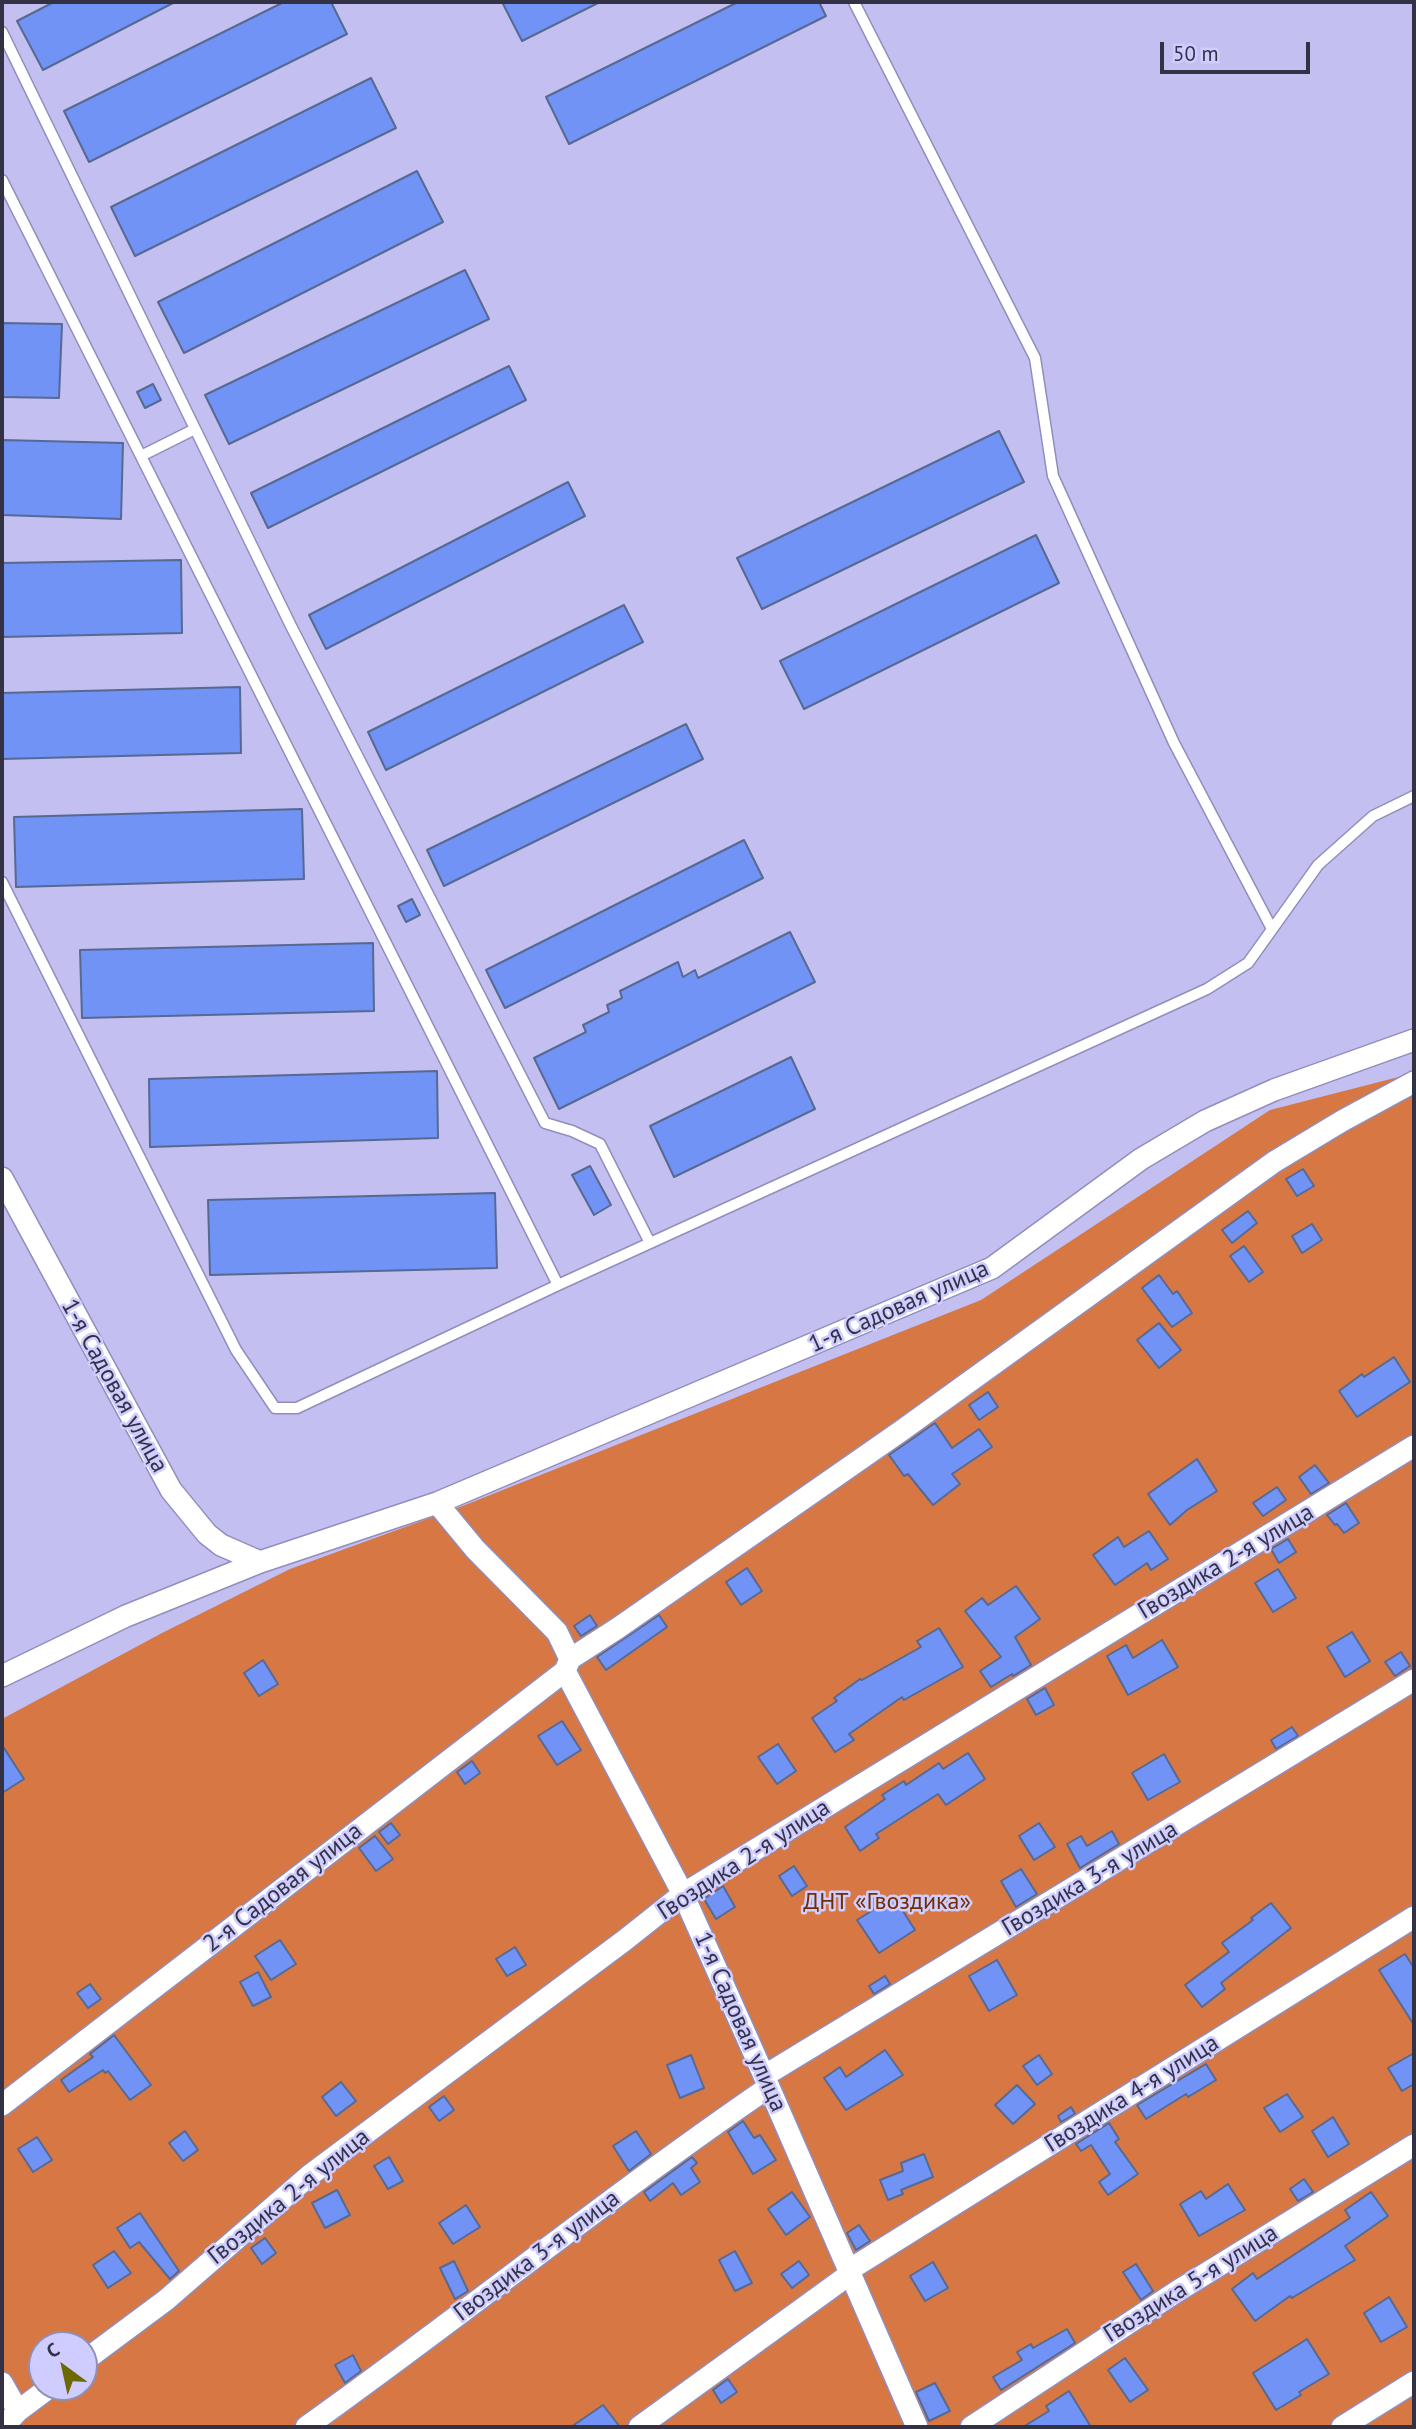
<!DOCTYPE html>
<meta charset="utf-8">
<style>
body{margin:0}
#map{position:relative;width:1416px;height:2429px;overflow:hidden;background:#c3c0f1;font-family:"PT Sans",sans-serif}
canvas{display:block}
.frame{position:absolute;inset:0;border:4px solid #333245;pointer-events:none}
.north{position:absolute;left:28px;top:2331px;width:70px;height:70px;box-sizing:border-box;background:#cfcdff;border:2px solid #918fb5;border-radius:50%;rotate:327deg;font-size:19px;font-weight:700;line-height:28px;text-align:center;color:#333245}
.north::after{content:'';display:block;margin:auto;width:24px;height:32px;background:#6c6902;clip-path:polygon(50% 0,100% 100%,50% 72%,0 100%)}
.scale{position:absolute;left:1160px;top:42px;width:150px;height:32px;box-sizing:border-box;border:4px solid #333245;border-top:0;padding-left:9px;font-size:21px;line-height:24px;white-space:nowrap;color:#333245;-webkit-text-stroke:5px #cfcdff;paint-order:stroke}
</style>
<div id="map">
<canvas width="1416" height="2429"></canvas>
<div class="frame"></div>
<div class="north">С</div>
<div class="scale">50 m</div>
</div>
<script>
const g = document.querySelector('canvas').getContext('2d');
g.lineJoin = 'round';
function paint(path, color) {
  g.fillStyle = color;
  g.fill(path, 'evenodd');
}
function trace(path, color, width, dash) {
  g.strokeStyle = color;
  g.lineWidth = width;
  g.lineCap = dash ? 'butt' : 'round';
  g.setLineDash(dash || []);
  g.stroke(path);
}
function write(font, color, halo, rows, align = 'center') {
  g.font = font + ' "PT Sans",sans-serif';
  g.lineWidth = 5;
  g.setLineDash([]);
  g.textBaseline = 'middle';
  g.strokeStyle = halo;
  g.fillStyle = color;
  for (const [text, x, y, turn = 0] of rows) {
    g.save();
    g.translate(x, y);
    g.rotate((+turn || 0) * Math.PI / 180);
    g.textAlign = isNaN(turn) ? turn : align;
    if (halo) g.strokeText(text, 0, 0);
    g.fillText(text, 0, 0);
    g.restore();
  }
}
paint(new Path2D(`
 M1414,1073V2427H2V1719L162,1633L290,1569L460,1507L981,1300L1270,1110ZM42,2345H84V2387H42Z`), '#d77744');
const building = new Path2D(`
 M54,2H175L43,70L17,21Z
 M284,2H331L347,34L89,162L64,111Z
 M502,2H600L522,41Z
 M738,2H819L826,16L569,144L546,97Z
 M371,78L396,128L135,256L111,207Z
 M417,171L443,222L184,353L158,302Z
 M465,270L489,319L229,444L205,395Z
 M2,323L62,324L59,398L2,397Z
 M509,366L526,400L268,528L251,493Z
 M153,384L161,400L145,408L137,392Z
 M999,431L1024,482L762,609L737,558Z
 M2,440L123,443L121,519L2,515Z
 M568,482L585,516L326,649L309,615Z
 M1036,535L1059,583L804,709L780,661Z
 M181,560L182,633L2,637V563Z
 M624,605L643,642L386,770L368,732Z
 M240,687L241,753L2,759V693Z
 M686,724L703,759L444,886L427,850Z
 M302,809L304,879L16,887L14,817Z
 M744,840L763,878L505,1008L486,970Z
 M412,899L420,915L406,922L398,906Z
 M790,932L815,982L559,1109L534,1058L586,1032L583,1025L609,1012L607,1005L622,998L620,991L678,962L683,977L695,970L698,978Z
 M373,943L374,1011L82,1018L80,950Z
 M791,1057L815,1109L674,1177L650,1126Z
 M437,1071L438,1138L150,1147L149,1079Z
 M590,1166L611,1205L594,1215L572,1175Z
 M1303,1169L1314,1186L1297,1196L1286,1179Z
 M495,1193L497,1268L210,1275L208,1200Z
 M1248,1211L1257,1223L1232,1243L1222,1230Z
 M1312,1224L1322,1240L1302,1253L1292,1236Z
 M1244,1246L1263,1272L1249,1282L1230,1256Z
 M1159,1275L1173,1294L1177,1291L1192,1313L1172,1327L1142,1288Z
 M1159,1323L1181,1350L1159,1368L1137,1340Z
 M1394,1357L1410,1382L1357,1417L1339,1391L1362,1374L1364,1377Z
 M988,1392L998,1407L979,1420L969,1405Z
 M935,1423L952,1448L979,1429L992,1447L952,1474L960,1484L933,1505L908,1474L904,1476L889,1455Z
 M1197,1459L1217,1491L1187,1510L1170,1525L1148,1494Z
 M1315,1465L1329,1483L1311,1494L1299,1477Z
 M1277,1487L1286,1500L1263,1516L1253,1503Z
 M1346,1503L1359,1523L1344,1533L1337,1524L1335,1525L1327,1515Z
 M1149,1531L1168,1559L1151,1570L1147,1563L1115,1585L1093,1555L1118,1537L1124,1547Z
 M1288,1539L1296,1552L1279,1563L1271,1549Z
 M747,1568L762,1591L741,1605L726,1582Z
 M1278,1569L1296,1598L1273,1612L1255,1583Z
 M1016,1586L1040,1619L1015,1637L1031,1665L1013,1676L1012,1674L991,1687L980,1671L1001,1657L965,1611L982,1598L988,1605Z
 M590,1615L597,1626L581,1636L574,1626Z
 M659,1615L667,1627L606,1670L597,1657Z
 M939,1628L963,1667L904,1700L902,1697L849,1734L854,1740L835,1752L812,1718L837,1701L834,1698L860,1679L862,1680L921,1647L917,1641Z
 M1352,1632L1370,1661L1345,1677L1327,1647Z
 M1162,1640L1178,1667L1128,1695L1107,1656L1126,1645L1133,1658Z
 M1401,1652L1410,1666L1395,1676L1385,1662Z
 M263,1660L278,1684L259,1696L244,1673Z
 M1045,1688L1054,1705L1036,1715L1027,1699Z
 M562,1721L581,1750L557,1765L538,1736Z
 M1292,1727L1298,1736L1276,1749L1271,1740Z
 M778,1744L796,1771L777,1784L758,1757Z
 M2,1745L24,1779L2,1793Z
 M968,1753L985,1779L946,1805L938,1794L876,1834L879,1838L860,1851L845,1827L885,1799L882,1795L904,1781L906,1785L939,1763L943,1769Z
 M1164,1754L1180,1782L1148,1800L1132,1773Z
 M472,1761L480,1773L465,1784L457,1772Z
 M391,1823L400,1835L388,1844L379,1832Z
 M1039,1823L1055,1847L1034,1860L1019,1836Z
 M1112,1831L1119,1844L1080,1868L1067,1844L1081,1836L1087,1846Z
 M375,1836L393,1859L376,1871L359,1848Z
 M794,1866L807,1886L792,1896L779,1876Z
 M1021,1869L1037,1894L1016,1907L1001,1881Z
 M723,1886L735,1907L716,1919L704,1899Z
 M894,1897L915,1930L879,1953L857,1920Z
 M1271,1903L1291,1928L1221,1983L1225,1989L1202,2007L1185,1985L1229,1952L1222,1943L1253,1920L1251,1918Z
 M280,1940L296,1964L271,1980L255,1956Z
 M515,1947L526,1965L507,1976L496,1959Z
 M1405,1954L1414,1968V2025L1379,1970Z
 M997,1960L1017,1995L989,2011L969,1976Z
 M258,1972L271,1997L253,2006L240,1982Z
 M885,1976L890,1984L874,1994L869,1986Z
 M90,1984L101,1999L88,2008L77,1993Z
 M114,2035L151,2085L130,2100L108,2071L105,2073L103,2070L69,2092L61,2080L93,2057L90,2054Z
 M885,2050L903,2075L846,2110L824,2078L840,2067L846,2077Z
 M1414,2053V2084L1402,2091L1388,2068Z
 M691,2055L704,2088L680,2098L667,2065Z
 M1039,2055L1052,2074L1037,2085L1023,2066Z
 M1206,2064L1216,2080L1188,2097L1186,2094L1146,2119L1137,2105Z
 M341,2082L356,2101L336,2116L322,2097Z
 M1017,2085L1035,2104L1013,2124L995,2105Z
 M1287,2094L1303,2117L1280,2132L1264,2108Z
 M444,2096L454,2110L439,2121L429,2107Z
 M1071,2107L1075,2114L1061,2122L1058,2116Z
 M1333,2117L1349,2144L1328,2157L1312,2131Z
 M743,2121L754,2138L760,2135L776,2160L753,2174L728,2132Z
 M1109,2123L1119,2139L1115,2142L1138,2174L1108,2195L1099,2182L1110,2174L1091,2145L1081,2151L1076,2144Z
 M185,2131L198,2150L183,2161L169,2143Z
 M636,2131L651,2154L629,2171L613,2146Z
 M37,2137L52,2160L33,2172L18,2149Z
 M924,2154L933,2177L901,2190L903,2194L888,2200L880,2180L903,2171L901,2163Z
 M389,2157L403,2181L388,2189L374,2166Z
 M692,2157L697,2163L691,2168L700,2182L681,2195L673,2183L650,2201L644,2192Z
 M1304,2179L1313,2192L1298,2201L1290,2189Z
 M1228,2184L1245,2210L1199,2236L1180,2204L1201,2191L1206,2199Z
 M337,2190L350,2215L325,2228L312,2203Z
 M792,2192L810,2217L786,2235L768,2209Z
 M1371,2192L1388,2216L1345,2246L1355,2260L1292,2298L1290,2296L1255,2321L1232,2289L1253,2273L1257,2279L1350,2218L1345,2210Z
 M466,2205L480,2227L453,2244L439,2223Z
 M140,2213L179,2271L170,2279L139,2242L130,2248L117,2228Z
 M859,2225L870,2241L856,2250L847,2233Z
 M265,2238L276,2253L262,2264L251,2248Z
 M114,2251L131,2273L108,2288L93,2265Z
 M735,2251L752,2283L735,2291L719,2260Z
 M454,2261L468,2291L455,2299L440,2268Z
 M799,2261L809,2275L792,2288L781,2274Z
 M933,2262L948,2288L925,2301L910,2276Z
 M1136,2264L1153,2291L1141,2300L1123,2272Z
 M1389,2297L1407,2327L1381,2342L1364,2313Z
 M1067,2329L1075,2343L1001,2390L993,2377L1022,2360L1017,2352L1031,2344L1033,2348Z
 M1307,2339L1329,2374L1299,2392L1301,2395L1276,2410L1253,2373Z
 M353,2355L361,2371L345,2383L335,2365Z
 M1125,2358L1148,2390L1130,2402L1108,2370Z
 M728,2379L737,2392L721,2403L713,2390Z
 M935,2383L950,2411L929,2421L916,2392Z
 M1069,2391L1091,2427H1023L1049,2411L1046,2406Z
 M603,2405L620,2427H571Z`);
paint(building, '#7093f5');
trace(building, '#576891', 2);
const lane = new Path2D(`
 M854,2L1035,358L1053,476L1174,743L1272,929
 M2,32L290,624L545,1123L572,1131L600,1144L650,1243
 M2,180L558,1285
 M141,456L195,429
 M2,882L236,1350L275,1408H297L558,1285L1207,989L1248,963L1318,865L1373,816L1414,796`);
const street = new Path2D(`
 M2,1178L171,1490L207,1534L221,1545L260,1562L437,1503L992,1268L1141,1159L1205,1121L1274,1090L1414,1040
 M437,1503L475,1549L557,1632L570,1659L565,1671L683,1894L769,2087L917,2427
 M570,1659L618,1628L901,1431L1274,1162L1342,1121L1414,1082
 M2,1676L126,1616L260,1562
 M764,2076L1414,1680
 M2,2105L565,1671
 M849,2270L1414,1917
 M84,2361L166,2300L310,2175L625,1940L683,1894L1414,1446
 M2,2383L18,2411
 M3,2427L18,2411L50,2387
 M306,2427C462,2316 611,2195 769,2087
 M639,2427L850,2274
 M971,2427L1176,2292L1414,2145
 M1342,2427L1414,2382`);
trace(lane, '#918ebd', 13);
trace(street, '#918ebd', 24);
trace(lane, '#fff', 10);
trace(street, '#fff', 21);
write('24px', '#333245', '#cfcdff', [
 ["1-я Садовая улица",899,1307,-24],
 ["1-я Садовая улица",114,1386,61],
 ["Гвоздика 2-я улица",1226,1562,-31],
 ["Гвоздика 2-я улица",744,1860,-33],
 ["Гвоздика 3-я улица",1090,1879,-31],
 ["2-я Садовая улица",283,1888,-38],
 ["1-я Садовая улица",740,2022,66],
 ["Гвоздика 4-я улица",1132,2094,-32],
 ["Гвоздика 2-я улица",289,2197,-39],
 ["Гвоздика 3-я улица",537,2256,-37],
 ["Гвоздика 5-я улица",1191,2284,-32]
]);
write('24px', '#712e00', '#cfcdff', [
 ["ДНТ «Гвоздика»",887,1902]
]);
</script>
